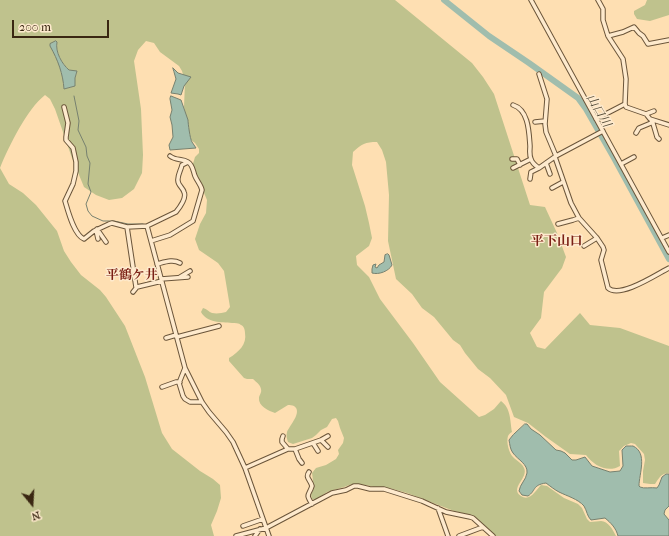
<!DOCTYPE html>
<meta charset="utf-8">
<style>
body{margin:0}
#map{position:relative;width:669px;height:536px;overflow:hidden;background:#fedfb2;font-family:"IM FELL French Canon",serif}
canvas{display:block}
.north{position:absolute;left:12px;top:484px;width:40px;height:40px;-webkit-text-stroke:3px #feeacd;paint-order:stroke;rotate:162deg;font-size:11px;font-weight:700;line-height:16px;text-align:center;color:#3a2712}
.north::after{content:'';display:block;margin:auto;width:14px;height:18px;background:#3a2712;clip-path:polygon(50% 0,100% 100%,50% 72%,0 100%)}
.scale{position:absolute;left:12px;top:20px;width:97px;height:18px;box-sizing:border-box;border:2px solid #3a2712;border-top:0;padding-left:5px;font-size:12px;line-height:14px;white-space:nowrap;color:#3a2712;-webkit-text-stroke:3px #feeacd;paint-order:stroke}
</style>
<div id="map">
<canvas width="669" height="536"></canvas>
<div class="north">N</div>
<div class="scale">200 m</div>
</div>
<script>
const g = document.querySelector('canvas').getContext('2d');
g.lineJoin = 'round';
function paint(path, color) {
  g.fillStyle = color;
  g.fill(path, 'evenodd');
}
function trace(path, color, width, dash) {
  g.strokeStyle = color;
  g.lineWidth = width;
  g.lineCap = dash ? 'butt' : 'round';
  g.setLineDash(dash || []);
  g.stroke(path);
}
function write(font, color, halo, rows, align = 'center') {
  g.font = font + ' "IM FELL French Canon","Noto Serif JP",serif';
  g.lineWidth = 3;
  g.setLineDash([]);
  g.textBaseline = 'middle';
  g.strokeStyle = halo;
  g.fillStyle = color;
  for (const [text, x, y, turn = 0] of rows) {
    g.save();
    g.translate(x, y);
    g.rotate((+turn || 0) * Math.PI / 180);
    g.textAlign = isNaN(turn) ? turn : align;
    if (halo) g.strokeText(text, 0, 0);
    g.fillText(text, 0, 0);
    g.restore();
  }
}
paint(new Path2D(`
 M0,0H395L472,63L483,77L494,94L530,205L545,207L557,233L566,257L562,268L544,292L541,318L530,333L537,347L545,349L580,313L590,325L620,328L669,346V473C661,473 659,478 655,484H650L643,483V471L645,460L644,454L635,444L631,443L624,446L619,451L620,466C608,473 594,466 586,455L570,454L546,437L528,423L514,417L506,395L490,378L478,369L465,353L460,345L453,340L434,317L422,308L412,294L396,279L388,241L389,195L386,162L382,150L377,142C365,142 362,144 353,152L352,165L365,206L369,223L372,238L369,246L356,256L357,265L369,277L380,299L413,343L440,382L479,417L485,415L494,409L501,401C511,408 510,421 512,432C510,433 509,434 508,436C506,442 509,453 513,457C517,461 522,463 524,468C529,478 509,488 521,496C530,502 536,490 541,485L547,486L564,498L578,504L582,508L587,519L590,522C594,522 598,521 601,521C608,521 613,530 616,536H496L471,515L454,511L407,493L389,488L374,487L366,485L352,484L344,487L327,492L316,500L312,499L311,495L314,488L312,473L316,468L326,465L336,459L339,454L338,450L343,443L344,438L340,428L338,421L336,418L332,419L327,427L321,430L316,435L312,438L293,444L288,442C287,439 286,436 287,432C289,426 303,412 294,406C292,405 290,405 288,405L275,413C269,411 258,406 259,398C259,395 262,393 261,389C260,384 256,382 253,379H247L244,378L229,361V358C239,352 247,344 245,333C245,330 244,326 241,325C239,323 235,323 232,323C221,322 207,323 201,312L203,308C207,309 209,312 212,313C217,314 222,313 226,312L230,307L224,271L218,263L199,250L195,239L200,224L206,213L207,200L202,188L197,181L192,173V167L195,157L199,153V149L195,143L191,140L186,119L184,107L185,82L182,71L179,66L160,52L154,43L146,41L138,50L134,61L141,109L143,155L142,173L134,189L122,198L109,200L96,195L84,187L72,158L55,109L50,99L45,95C27,109 9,146 0,168L9,184L23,193L36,205L57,231L64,251L71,262L81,275L100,290L106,297L125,326L145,377L162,433L172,449L200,471L213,479L220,485L221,498L217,511L211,525L214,536H0ZM56,41L57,42C55,51 61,63 68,69C70,71 73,72 77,72L75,78V86L64,89L63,79L59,62L56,55Z
 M647,0H669V15L650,21L637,19L634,14V11L645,5Z`), '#bfc28d');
const water = new Path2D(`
 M56,41L57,42C55,52 62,64 69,70L77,71L75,78V86L64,89C63,74 58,60 50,46V44Z
 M173,68L178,73L191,77L184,86L181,95L178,94L171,93L176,79L174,72Z
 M171,96L181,100L188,120C188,123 190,139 192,142C193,144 195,146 196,148L170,150L169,145L173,137L172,125L170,117L172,110L170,99Z
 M388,254L389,255L392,265C389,271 379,275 372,273V269L373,265L376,264L375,267L377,268L379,265L384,262L385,255Z
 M525,424H527L531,429L540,435L556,450L561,451L565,453L572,460H576L585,457L592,466L610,472L620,471L623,466L622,450L626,446C629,446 631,446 633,446C648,453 639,474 639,486L640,487C644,489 651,487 657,488L659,485L662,477L666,474H669V506L665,510L664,514L669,520V536H618C616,528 611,523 605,518L591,520C587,516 587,511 584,506C578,499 567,496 559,492C555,490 550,486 546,483C532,485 536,491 528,496L522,495L519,491C520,484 526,480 527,473C528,464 518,460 513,453C510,449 510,445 509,440L513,435Z`);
paint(water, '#a0bdad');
trace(water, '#77816f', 1);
trace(new Path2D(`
 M74,96L79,121L78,130L86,147L87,156L90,163L88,184L91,192L86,204L88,211L92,216L103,221H114L128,224H143`), '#77816f', 1);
trace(new Path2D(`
 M444,0L489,36L529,63L578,98L586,109L614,158L669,259`), '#a0bdad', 6);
const street = new Path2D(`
 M531,0L669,252
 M598,0L603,9V20L608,36L623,59L626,79L625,104L626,107L646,114L650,119L669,125
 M608,36L623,32L634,27L639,33L643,36L648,44L669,40
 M539,74L547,99L545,124L546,132L556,156
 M513,105C529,110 529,133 530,146C530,150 529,155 531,159C532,163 536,166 539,168
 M64,107L68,123L66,137V140L73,148L76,162V171L73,184L65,201C68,211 74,235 84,239L94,231L109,224L112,223L127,227L147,226L185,368L202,402L209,412L226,432L233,442L245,468L269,536
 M646,114L654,111
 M596,119L625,104
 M535,122L545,121
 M636,133L639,128L651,123L652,120L657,137L659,139
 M555,157L571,203L579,218L597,238L603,247L604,250L601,260L608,288C620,299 657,274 669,268
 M512,159H517L520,165
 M546,163L550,174
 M621,164L634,157
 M513,168L531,159
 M530,179L531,172L539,168L556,156L603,131
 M552,188L563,182
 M558,224L573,220L579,218
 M147,226L176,212C180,207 187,198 184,192C183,188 178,185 178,181C177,176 181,170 182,165L188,162
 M127,227L136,287H137L162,281
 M97,229L106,242
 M96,230L98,239
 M662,238L669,235
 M151,241L170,235L193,221L202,190C201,185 197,181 195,176C193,171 193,165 188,162C182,158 176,161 170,156
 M584,246L597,238
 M157,264C165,262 173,259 180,263
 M180,277L190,271
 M161,279L188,277
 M133,292L137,287
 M177,337L219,326
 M166,338L176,335
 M185,368L179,383L183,396L185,399L190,402H202
 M162,387L176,382H180
 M283,436L282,439V442L288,449H295L321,440L328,436
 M321,440L328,447
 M313,443L318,451
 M295,449L299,459L302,463
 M245,468L288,449
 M309,472C305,478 310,479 312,486C309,496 305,493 312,504
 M438,508L448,536
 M243,526L263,519
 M236,536L266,528L332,493L346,490L354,486H358L370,489H384L422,501L446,512L470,517L473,518L493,536
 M255,536L260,529
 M459,536L483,527`);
trace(street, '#6b553a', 5.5);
trace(street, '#feeacd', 3.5);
write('italic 12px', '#544c39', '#feeacd', [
 ["山口川",598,111,59]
]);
write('bold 13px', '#7a1f14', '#feeacd', [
 ["平下山口",557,242],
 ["平鶴ケ井",132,276]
]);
</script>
